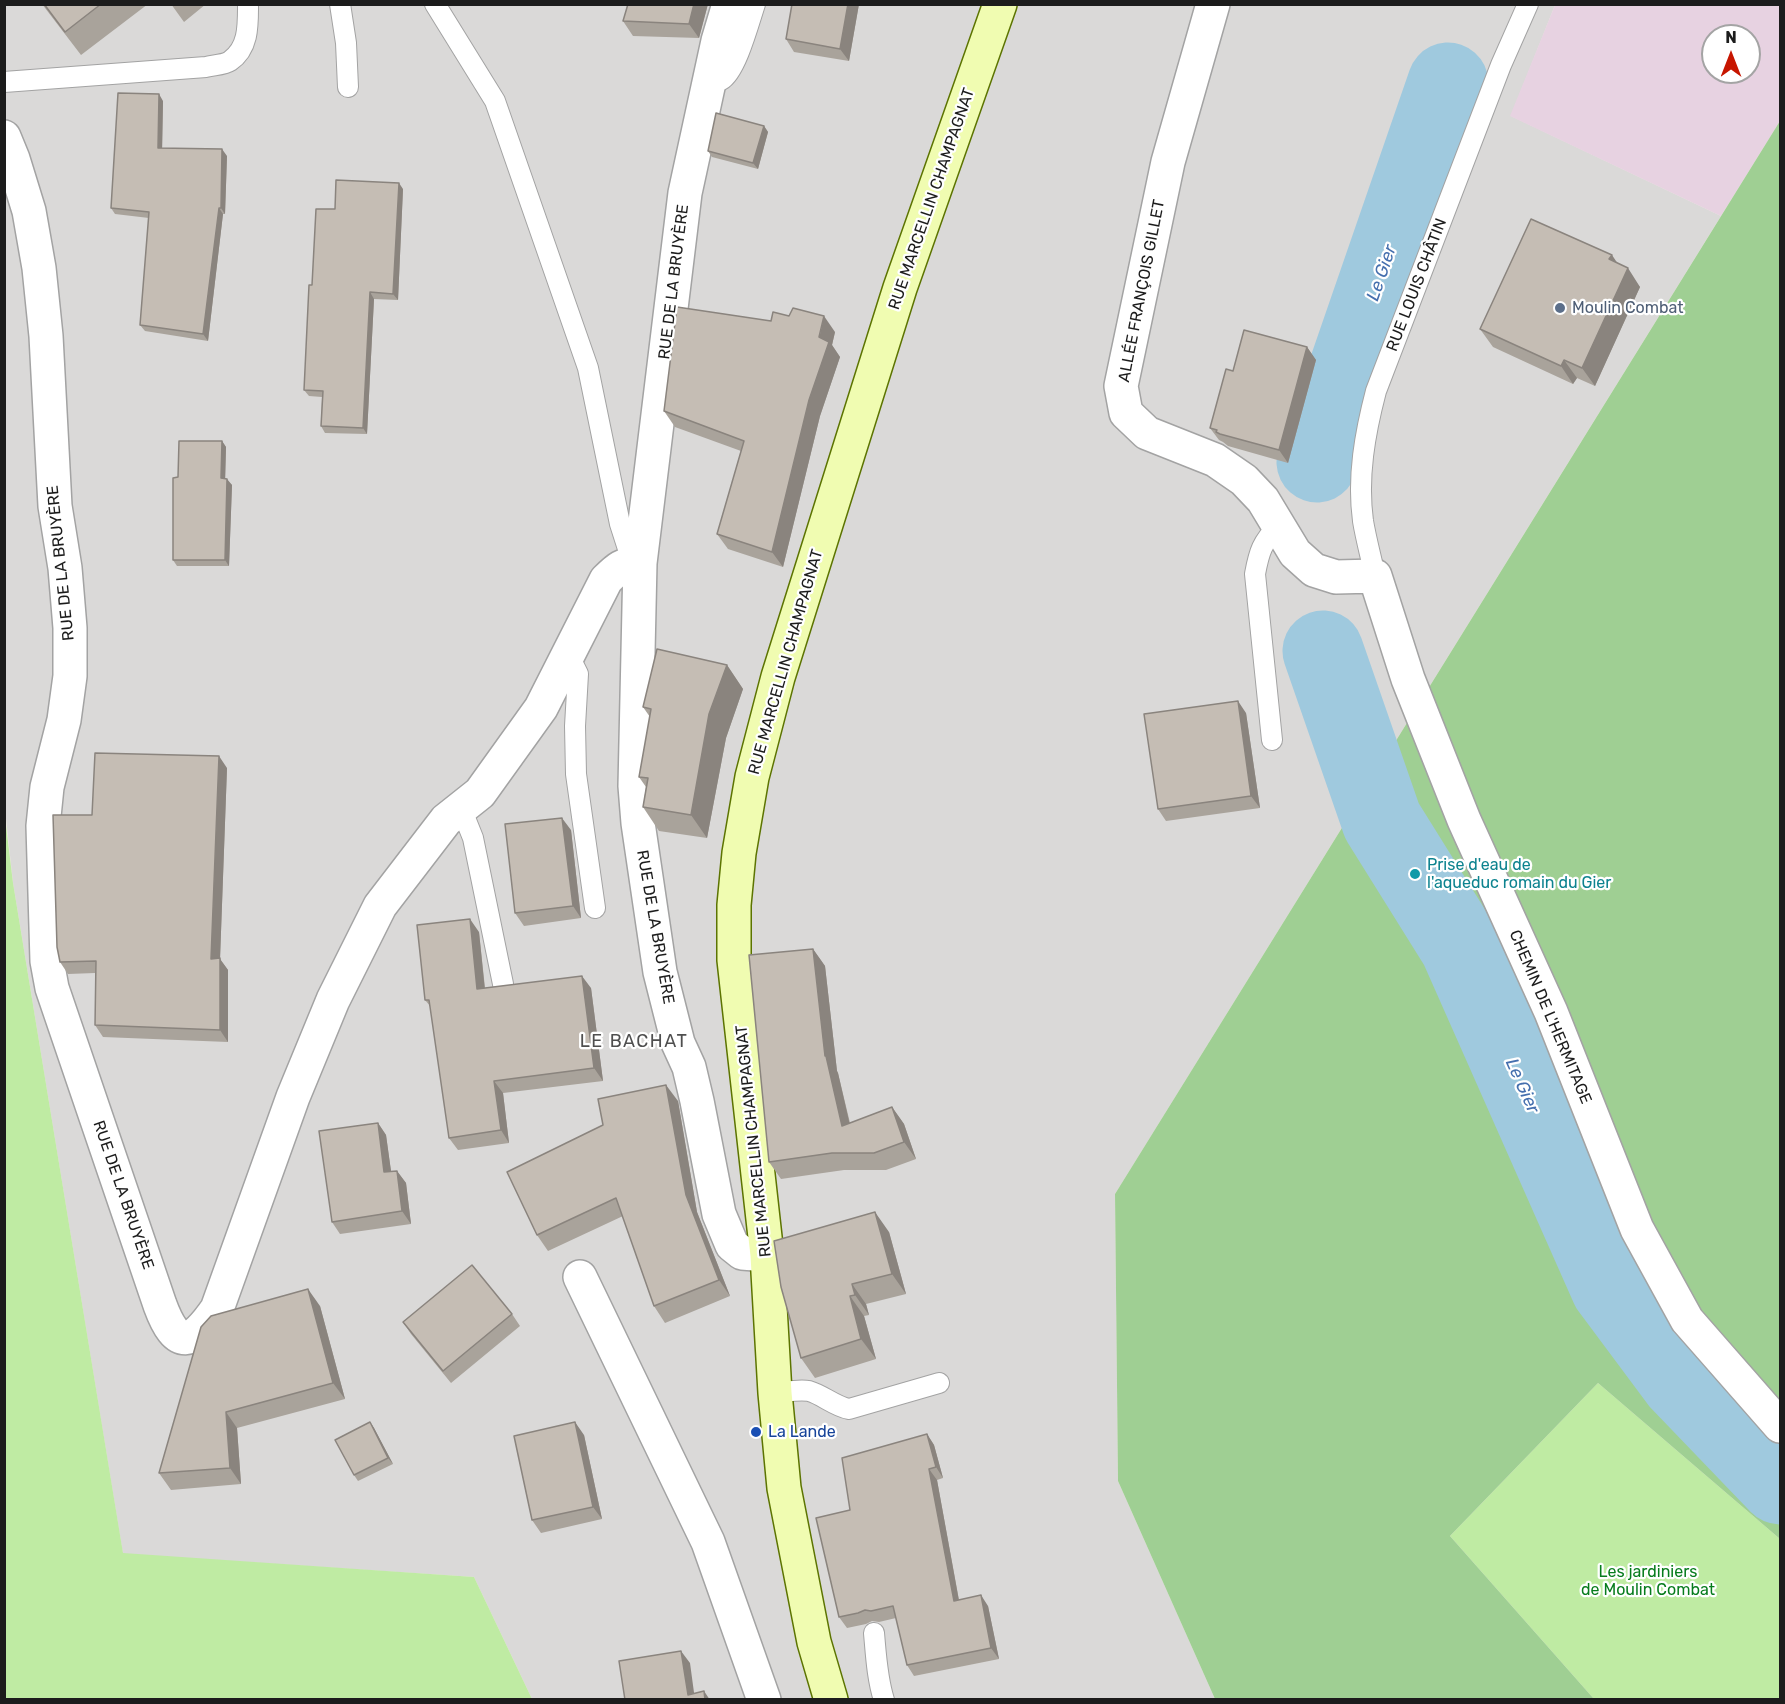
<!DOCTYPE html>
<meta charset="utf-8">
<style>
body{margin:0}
#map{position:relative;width:1785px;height:1704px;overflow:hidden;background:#eeebe0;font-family:Rubik,sans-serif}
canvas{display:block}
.frame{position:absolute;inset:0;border:6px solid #1c1c1c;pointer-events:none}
.north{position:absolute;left:1701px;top:24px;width:60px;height:60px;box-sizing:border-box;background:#fff;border:2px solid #a4a4a4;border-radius:50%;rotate:0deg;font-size:16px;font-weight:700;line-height:24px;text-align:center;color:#1c1c1c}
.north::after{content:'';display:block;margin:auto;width:21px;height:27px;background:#c71500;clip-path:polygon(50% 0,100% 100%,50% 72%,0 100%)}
</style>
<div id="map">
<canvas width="1785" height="1704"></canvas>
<div class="frame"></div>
<div class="north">N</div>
</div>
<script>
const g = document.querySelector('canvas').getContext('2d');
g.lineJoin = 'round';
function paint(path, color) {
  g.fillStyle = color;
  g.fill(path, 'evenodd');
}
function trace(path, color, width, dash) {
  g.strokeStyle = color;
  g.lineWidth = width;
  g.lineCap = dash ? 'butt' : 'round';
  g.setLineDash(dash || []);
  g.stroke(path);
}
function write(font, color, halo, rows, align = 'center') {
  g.font = font + ' Rubik,sans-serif';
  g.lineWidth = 4.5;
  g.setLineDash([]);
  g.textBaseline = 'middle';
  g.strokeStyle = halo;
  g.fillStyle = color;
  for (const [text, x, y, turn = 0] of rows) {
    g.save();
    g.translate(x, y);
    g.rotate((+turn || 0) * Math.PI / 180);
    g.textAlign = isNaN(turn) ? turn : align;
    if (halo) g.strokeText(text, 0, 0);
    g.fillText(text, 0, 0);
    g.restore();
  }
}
paint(new Path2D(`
 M4,5H1555L1511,116L1721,216L1115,1194L1118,1481L1215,1699H532L474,1577L123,1554L13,883L5,809Z`), '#dad9d8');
paint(new Path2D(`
 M1555,5H1780V121L1721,216L1510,116ZM1713,36H1749V72H1713Z`), '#e7d2e1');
paint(new Path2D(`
 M4,809L13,883L123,1553L474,1577L532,1699H5Z
 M1598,1383L1780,1539V1699H1594L1450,1536Z`), '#bfeba3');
paint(new Path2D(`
 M1780,121V1539L1598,1383L1450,1536L1594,1699H1215L1118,1481L1115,1194Z`), '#9fcf93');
trace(new Path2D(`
 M1317,462L1448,83
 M1323,651L1382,821L1460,946L1611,1287L1681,1381L1780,1484`), '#9fc9de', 81);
const service = new Path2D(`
 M340,4L346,43L348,87
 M435,4L495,101L588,368L620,524L629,552L640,563
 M709,78L721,80C736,72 749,22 755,4
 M4,82L206,67C213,65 224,65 230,61C249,48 248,25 248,4
 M1375,576C1371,557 1366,539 1363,521C1357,477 1365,433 1376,391L1501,65L1528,4
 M566,661L574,666L578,674L575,726L576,774L595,908
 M1272,740L1255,574C1259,552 1262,542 1279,525
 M461,808L473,838L503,984
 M775,1393C786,1392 799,1389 809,1391C823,1395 834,1406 849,1409L939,1383
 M874,1633C876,1655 877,1678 884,1700`);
const minor = new Path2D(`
 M729,4L718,41L685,193L640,563L635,786L638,823L660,972L678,1043L689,1067L697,1101L719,1214L732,1245L742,1253L767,1255
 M1213,4L1168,162L1121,386L1126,413L1147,433L1215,460L1244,480L1263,500L1295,553L1314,570L1336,577L1375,576L1408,679L1464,820L1551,1012L1637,1229L1687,1320L1780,1426
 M4,137L13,159L29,211L39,268L46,336L55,506L65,568L70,628V676L64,720L47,787L43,826L47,961L52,988L160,1305C177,1351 192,1345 217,1309L293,1097L333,1000L380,906L446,820L480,793L541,708L606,580C618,568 622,564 640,563
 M580,1277L708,1542L764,1700`);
const secondary = new Path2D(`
 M831,1700L814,1642L784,1488L775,1393L767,1255L734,960V905L739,853L752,777L778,677L900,288L1000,4`);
trace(service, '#a3a3a3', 22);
trace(minor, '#a3a3a3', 36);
trace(secondary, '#5c7401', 36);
trace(service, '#fff', 20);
trace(minor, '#fff', 33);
trace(secondary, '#f0fcb1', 33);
paint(new Path2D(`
 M42,4H148L81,55Z
 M171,4H206L184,22Z
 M628,4H708L699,38L633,36L623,21Z
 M792,4H859L849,61L794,52L786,39Z
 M163,101L162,148L227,156L225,214H223L208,341L145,331L140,325L149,218L115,214L111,208Z
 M764,126L768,132L758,169L712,157L708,151Z
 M403,189L398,300L374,299L367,434L325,433L321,426L322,397L309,396L304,390L312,285L335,209Z
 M1618,263L1640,287L1595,386L1577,378L1573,384L1493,347L1480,329Z
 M835,332L832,345L840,357L820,416L783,567L728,549L717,534L741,451L675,427L664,411Z
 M1307,347L1316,360L1288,463L1228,446L1223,442L1219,440L1210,428L1233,371Z
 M222,441L226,447L225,479L232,485L229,566H177L173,560L178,477Z
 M727,665L743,689L726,738L707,838L659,831L643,807L646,787L639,777L650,717L643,707Z
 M1246,713L1260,808L1166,821L1158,809Z
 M227,768L220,959L228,970V1042L103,1037L95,1025V973L68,974L60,962L92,815Z
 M571,830L581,918L524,926L515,913Z
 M479,932L485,988H591L603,1081L503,1093L509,1143L458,1150L449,1138L431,1007L425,1000Z
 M813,949L825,966L837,1071L838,1073L850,1123L892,1107L904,1124L916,1159L886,1170H844L781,1179L769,1162Z
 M678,1101L697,1212L730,1296L665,1323L654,1306L623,1216L548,1251L537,1235Z
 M378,1123L386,1135L391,1172L397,1171L406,1183L411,1224L340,1234L332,1222Z
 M889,1232L906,1294L866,1304L869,1315L864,1316L876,1359L815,1378L801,1358Z
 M320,1306L345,1399L237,1428L241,1484L171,1490L159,1473Z
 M512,1314L520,1326L451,1383L411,1334L403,1322Z
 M370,1422L374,1428L393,1464L358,1481L354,1475Z
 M927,1434L934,1445L943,1478L937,1480L959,1600L988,1606L999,1659L914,1676L907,1665L896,1618L879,1622L872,1621L866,1624L847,1628L839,1617L850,1510Z
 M584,1435L602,1519L541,1533L532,1520Z`), '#a9a39b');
paint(new Path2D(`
 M694,4H708L699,38L689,24Z
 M848,4H859L849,61L840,49Z
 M159,94L163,101L162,154L158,148Z
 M764,126L768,132L758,169L753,163Z
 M222,149L227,156L225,214L221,208Z
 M399,183L403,189L398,300L393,294Z
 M219,208L223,214L208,341L203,334Z
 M1612,255L1624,273L1609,259Z
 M1628,268L1640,287L1595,386L1582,368Z
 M370,292L374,299L367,434L363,428Z
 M824,316L835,332L832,345L840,357L820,416L783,567L772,552Z
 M1307,347L1316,360L1288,463L1279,450Z
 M1564,360L1577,378L1573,384L1561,366Z
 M222,441L226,447L225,485L221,478Z
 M227,479L232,485L229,566L225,560Z
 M727,665L743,689L726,738L707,838L691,815L709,714Z
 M1238,701L1246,713L1260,808L1251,796Z
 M219,756L227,768L220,959L228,970V1042L220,1030L211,959Z
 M562,818L571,830L581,918L573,906Z
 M470,919L479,932L486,1001L477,989Z
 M813,949L825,966L837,1071L838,1073L854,1143L842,1126L825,1056Z
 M582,976L591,988L603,1081L594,1068Z
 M494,1081L503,1093L509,1143L501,1130Z
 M666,1085L678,1101L697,1212L730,1296L719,1280L686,1195Z
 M892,1107L904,1124L916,1159L904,1142Z
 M378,1123L386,1135L393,1185L384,1172Z
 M397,1171L406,1183L411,1224L402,1211Z
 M875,1212L889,1232L906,1294L892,1274Z
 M852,1284L866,1304L869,1315L855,1295Z
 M308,1289L320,1306L345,1399L333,1383Z
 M850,1296L864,1316L876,1359L861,1339Z
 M226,1412L237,1428L241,1484L230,1468Z
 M370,1422L374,1428L393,1464L388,1458Z
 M575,1422L584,1435L602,1519L593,1507Z
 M927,1434L934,1445L943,1478L936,1467Z
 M929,1469L937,1480L961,1612L954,1601Z
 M981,1595L988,1606L999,1659L991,1648Z
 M681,1651L690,1663L695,1700L688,1695Z
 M704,1691L710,1700H705Z`), '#8a847e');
const building = new Path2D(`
 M44,4H101L65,32Z
 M628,4H694L689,24L623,21Z
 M792,4H848L840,49L786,39Z
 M118,93L159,94L158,148L222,149L221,208H219L203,334L140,325L149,212L111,208Z
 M716,113L764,126L753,163L708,151Z
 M336,180L399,183L393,294L370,292L363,428L321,426L323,391L304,390L309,285H312L316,209H335Z
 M1531,219L1612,255L1609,259L1628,268L1582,368L1564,360L1561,366L1480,329Z
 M677,307L771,321L773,312L789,316L793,308L824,316L819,337L829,342L809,400L772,552L717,534L744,441L664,411Z
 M1244,330L1307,347L1279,450L1220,434L1216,432L1217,430L1210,428L1226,369L1233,371Z
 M179,441H222L221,478L227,479L225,560H173V478L178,477Z
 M657,649L727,665L709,714L691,815L643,807L648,778L639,777L651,709L643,707Z
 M1238,701L1251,796L1158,809L1144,714Z
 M95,753L219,756L211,959L220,958V1030L95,1025L96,961L60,962L57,947L53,815H92Z
 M562,818L573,906L515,913L505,824Z
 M470,919L477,989L582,976L594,1068L494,1081L501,1130L449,1138L429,1000H425L417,925Z
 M813,949L825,1056H826L842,1126L892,1107L904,1142L874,1153H832L769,1162L749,955Z
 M666,1085L686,1195L719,1280L654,1306L616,1198L537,1235L507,1172L603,1125L598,1099Z
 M378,1123L384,1172L397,1171L402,1211L332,1222L319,1131Z
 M875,1212L892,1274L852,1284L855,1295L850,1296L861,1339L801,1358L781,1287L774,1241Z
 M472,1265L512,1314L443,1371L403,1322Z
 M308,1289L333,1383L226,1412L230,1468L159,1473L201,1327L211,1316Z
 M370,1422L388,1458L354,1475L335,1440Z
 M575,1422L593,1507L532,1520L514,1436Z
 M927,1434L936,1467L929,1469L954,1601L981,1595L991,1648L907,1665L893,1606L871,1611L865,1610L858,1613L839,1617L816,1518L850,1510L842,1458Z
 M681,1651L688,1695L704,1691L705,1700H625L619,1661Z`);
paint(building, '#c5bdb4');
trace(building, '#8a847e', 1.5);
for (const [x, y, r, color] of [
 [1560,308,6,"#5c6f8a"],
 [1415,874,6,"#0f9aa8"],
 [756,1432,6,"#1a4fb4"]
]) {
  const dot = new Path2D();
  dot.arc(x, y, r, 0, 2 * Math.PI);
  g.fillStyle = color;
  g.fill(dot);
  trace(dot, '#fff', 2);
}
write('16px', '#1c1c1c', '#fff', [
 ["RUE MARCELLIN CHAMPAGNAT",932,199,-71],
 ["RUE DE LA BRUYÈRE",674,282,-83],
 ["RUE LOUIS CHÂTIN",1417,285,-69],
 ["ALLÉE FRANÇOIS GILLET",1142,291,-79],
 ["RUE DE LA BRUYÈRE",61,563,-96],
 ["RUE MARCELLIN CHAMPAGNAT",786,662,-74],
 ["RUE DE LA BRUYÈRE",655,927,80],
 ["CHEMIN DE L'HERMITAGE",1550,1017,67],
 ["RUE MARCELLIN CHAMPAGNAT",754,1141,-96],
 ["RUE DE LA BRUYÈRE",123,1195,71]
]);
write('16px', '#4e5e75', '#fff', [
 ["Moulin Combat",1572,308]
], 'left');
write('16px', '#0d838f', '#fff', [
 ["Prise d'eau de",1427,865],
 ["l'aqueduc romain du Gier",1427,883]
], 'left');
write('16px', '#164399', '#fff', [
 ["La Lande",768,1432]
], 'left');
write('16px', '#077c1d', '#fff', [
 ["Les jardiniers",1648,1572],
 ["de Moulin Combat",1648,1590]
]);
write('italic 18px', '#456fae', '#fff', [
 ["Le Gier",1382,273,-71],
 ["Le Gier",1522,1086,66]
]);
g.letterSpacing = '1.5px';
write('18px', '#4f4f4f', '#fff', [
 ["LE BACHAT",634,1042]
]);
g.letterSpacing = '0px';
</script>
